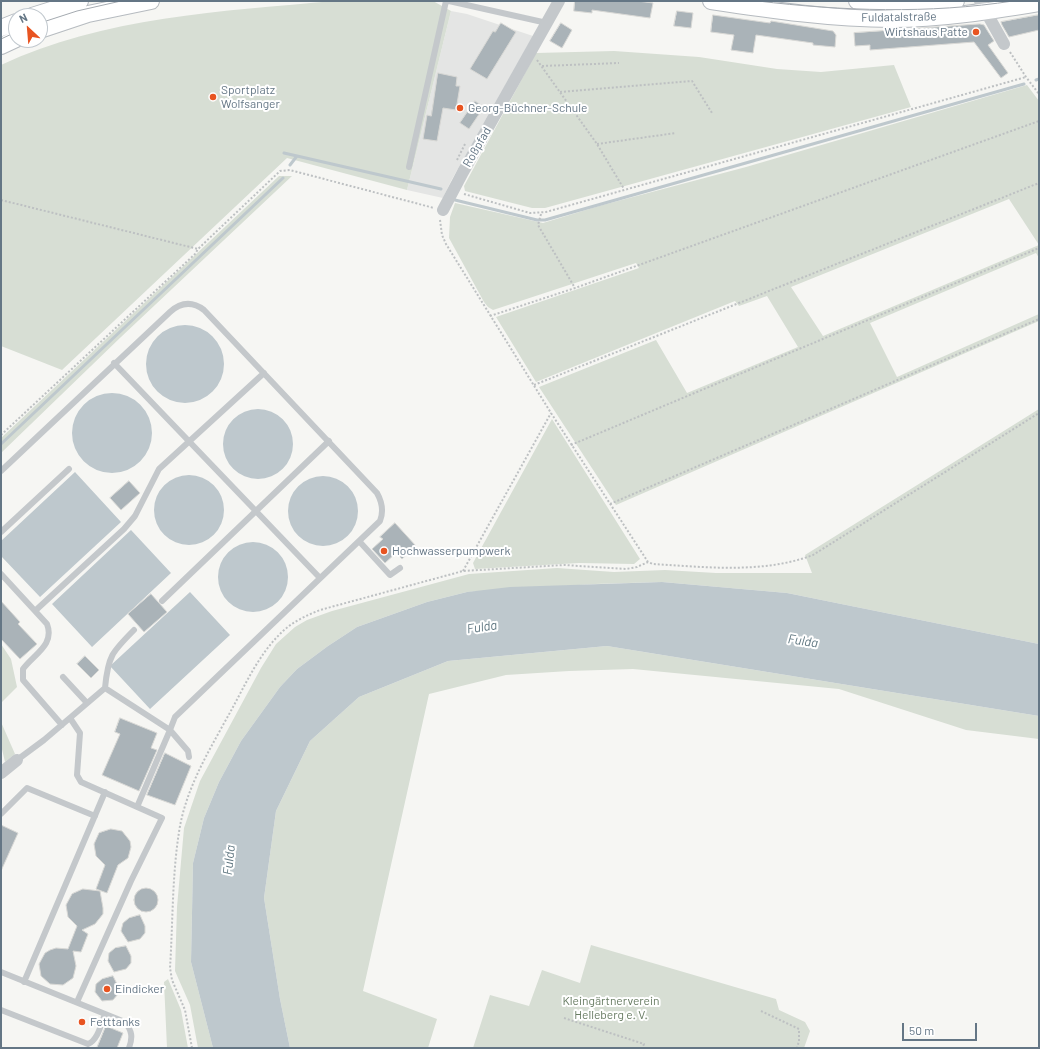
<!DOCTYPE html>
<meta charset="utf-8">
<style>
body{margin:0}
#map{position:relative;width:1040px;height:1049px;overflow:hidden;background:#f6f6f3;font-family:Barlow,sans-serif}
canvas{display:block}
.frame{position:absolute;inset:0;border:2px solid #647685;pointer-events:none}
.north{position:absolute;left:8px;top:8px;width:40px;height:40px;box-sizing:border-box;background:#fff;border:1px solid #c1c8ce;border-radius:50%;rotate:334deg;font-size:11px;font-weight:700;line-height:16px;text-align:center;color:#647685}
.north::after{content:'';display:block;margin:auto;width:14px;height:18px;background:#e85421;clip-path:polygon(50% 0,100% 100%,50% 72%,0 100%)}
.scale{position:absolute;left:902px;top:1023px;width:75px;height:18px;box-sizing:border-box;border:2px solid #647685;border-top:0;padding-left:5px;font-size:12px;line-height:14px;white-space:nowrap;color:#647685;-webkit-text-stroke:3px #fff;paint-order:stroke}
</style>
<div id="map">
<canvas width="1040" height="1049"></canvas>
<div class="frame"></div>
<div class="north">N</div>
<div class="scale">50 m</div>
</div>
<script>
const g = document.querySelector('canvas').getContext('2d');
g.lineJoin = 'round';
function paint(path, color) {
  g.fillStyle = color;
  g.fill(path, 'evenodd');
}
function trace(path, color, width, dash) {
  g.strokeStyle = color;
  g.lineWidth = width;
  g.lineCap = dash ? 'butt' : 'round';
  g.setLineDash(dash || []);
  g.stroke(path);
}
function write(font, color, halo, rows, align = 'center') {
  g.font = font + ' Barlow,sans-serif';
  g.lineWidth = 4;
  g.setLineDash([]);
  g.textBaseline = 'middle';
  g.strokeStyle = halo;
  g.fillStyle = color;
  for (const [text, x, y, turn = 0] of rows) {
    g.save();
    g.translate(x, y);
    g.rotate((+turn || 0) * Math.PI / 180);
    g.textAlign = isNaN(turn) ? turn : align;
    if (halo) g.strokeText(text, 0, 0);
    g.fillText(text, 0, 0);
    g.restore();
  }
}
paint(new Path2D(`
 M451,11L467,14L533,36L451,181L443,198L407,190Z`), '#e4e5e4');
paint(new Path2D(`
 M334,1H433L451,11L407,190L287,158L62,370L1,346V65C102,17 224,11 334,1Z
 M614,51L699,57L777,69L821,72L894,65L911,107L545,208H532L465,191L464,186L536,53Z
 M1027,85L1039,101V258L1036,253L870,323L897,377L1039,314V321L616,505L539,387L656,340L687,393L798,347L767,296L739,306L735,301L536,382L496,317L639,268L636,263L493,310L488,307L484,302L449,238L450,217L455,203L543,223L599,206L746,167ZM1009,199L1039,245L823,336L791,287Z
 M279,176H292L121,337L1,453V438Z
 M1039,409V644L787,593L662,582L595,584L467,592L427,602L357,627L328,646L297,669L280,687L241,741L219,782L204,818L193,863L191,962L213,1048H198L190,1005L175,971L177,907L184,828L200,781L261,668L276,644L295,627L307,620L332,611L469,574L557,568L614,572L665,570L716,573H812L805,555Z
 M552,419L640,559L634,564L579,563L475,569L473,563Z
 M1,644L11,659L17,687L1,703Z
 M607,646L1039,716V739L966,730L839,689L633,669L569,671L506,675L429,694L363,991L437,1019L428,1048H290L280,999L264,898L276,811L310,741L359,697L448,661Z
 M1,722L15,754L5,762L1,745Z
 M591,945L776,999L779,1010L805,1022L810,1031L804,1048H473L490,995L529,1006L542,970L580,983Z
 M168,979L181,1010L188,1048H167L164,982Z`), '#d7ded4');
paint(new Path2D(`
 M146 364a39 39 0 1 1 78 0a39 39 0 1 1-78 0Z
 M72 433a40 40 0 1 1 80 0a40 40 0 1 1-80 0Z
 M223 444a35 35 0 1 1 70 0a35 35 0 1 1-70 0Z
 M75,472L121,522L40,597L1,556V541Z
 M154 510a35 35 0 1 1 70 0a35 35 0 1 1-70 0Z
 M288 511a35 35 0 1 1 70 0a35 35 0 1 1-70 0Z
 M131,530L171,573L92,647L52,604Z
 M218 577a35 35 0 1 1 70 0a35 35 0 1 1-70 0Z
 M662,582L787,593L1039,644V716L607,646L448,661L359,697L310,741L276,811L264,898L280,999L290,1048H213L191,962L193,863L204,818L219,782L241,741L280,687L297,669L328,646L357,627L427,602L467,592L510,587Z
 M190,592L230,635L150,709L110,666Z`), '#bec8cd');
trace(new Path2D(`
 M1036,80L1039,79
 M284,153L441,189
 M290,165L297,156
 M455,200L537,220H545L1024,84
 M1,444L283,178`), '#bec8cd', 3);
const building = new Path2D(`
 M575,1H637L653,3L650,18L592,10V13L574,11Z
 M677,11L693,13L691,28L674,26Z
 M713,15L770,23L771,21L833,31L836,35L835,47L813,45V43L756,35L753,53L731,50L734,35L711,32Z
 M1039,15V30L1009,37L1002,25L1001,22Z
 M501,23L516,32L487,79L470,69L493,31L495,32Z
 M561,23L572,30L562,48L550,41Z
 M980,24L984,25L987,30L994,41L988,45L1008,73L1001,78L974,42L870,50V45L855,46L854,33Z
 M438,73L457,77L456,86H460L456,110L443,108L437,141L423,139L427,115L431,116Z
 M475,101L484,107L469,129L460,123Z
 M129,481L140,493L121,510L110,498Z
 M395,523L416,546L402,559L396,553L385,563L372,549L383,539L380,537Z
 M151,594L167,612L144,632L128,614Z
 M1,601L20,622L18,624L37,644L20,659L1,639Z
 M85,656L99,670L91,678L77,664Z
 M120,718L157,733L151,748L157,750L139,791L102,775L120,734L115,732Z
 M165,753L191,766L175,805L147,795Z
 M1,825L18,833L1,871Z
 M111,829L122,831L130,841L131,847L128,858L118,865L107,893L96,889L105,865L96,856L94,844L99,833Z
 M134 900a12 12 0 1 1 24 0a12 12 0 1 1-24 0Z
 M83,889L100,891L103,908V914L95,924L82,930L88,934L81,952L73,951L76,966L73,978L63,985L50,984L41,976L39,964L45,953L50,950L56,948L68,949L77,926L68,917L66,905L72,894Z
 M140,915L145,926V933L140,939L128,942L121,931L123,923L129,918Z
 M126,946L131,956V963L126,969L114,972L108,961L109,953L115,948Z
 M113,976L118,986V994L113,1000L102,1001L95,992L96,984L102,979Z
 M106,1026L123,1033L117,1048H97Z`);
paint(building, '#aab3b8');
trace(building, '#d8d8d5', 1);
const secondary = new Path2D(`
 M711,1C771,10 831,19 892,19C941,19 990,11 1039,3
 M857,1L897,3L956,1
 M32,16L80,1
 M1,28L16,22
 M40,30L88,14L151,1
 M1,46L16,39`);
trace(secondary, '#b6bbc0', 18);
trace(new Path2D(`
 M1010,52L1026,77L1039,94
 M537,60L597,144L624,189
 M542,66L619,63
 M560,92L692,81L712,113
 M597,144L676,133
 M457,160L465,144
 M464,194L530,213L546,212L1026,77
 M1,200L198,249
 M541,214L538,225L575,288
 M440,220L442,235L446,244L551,413L648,562L653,564C705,567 763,574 813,555L1039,413
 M490,316L575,288L1039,121
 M534,385L1039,183
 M1,435L195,254L198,249L280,171L290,170L434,208
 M571,445L1039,248
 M610,504L1039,319
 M463,571L551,413
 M761,1011L799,1029V1041L797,1048
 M564,1018L644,1044L642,1048
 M192,1048L185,1010L172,980L170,968C173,921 172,872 180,826C188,783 213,744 233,707C246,683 259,655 279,635C290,623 305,616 320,610L463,571L564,565L626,569L637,567L648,562`), '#bdc0c2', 2, [2, 2]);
trace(new Path2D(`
 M449,1L547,23
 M409,167L446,1
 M114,363L320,578
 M1,471L170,312C181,302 192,301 204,310L377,493C382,502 384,511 380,521L175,717L170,730L105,688L44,740L17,760
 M1,532L69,469
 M359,541L390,575L400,568
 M1,574L47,624C55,645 34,654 23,669V680L62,725
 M162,601L329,441
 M36,610L124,529L135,516L159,469L264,373
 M63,677L87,703
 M105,688C108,656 112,652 134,630
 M70,718L80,733L77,775L81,782L162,818L131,881L77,1002
 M137,807L170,730L188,751L189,757
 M1,814L27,788L95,816
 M1,972L125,1022C132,1031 133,1037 129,1048
 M24,982L105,792
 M1,1010L88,1044C98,1040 101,1024 105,1014`), '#c4c8cb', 6);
trace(new Path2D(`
 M980,1L1004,44
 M443,210L463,172L559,1
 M1,773L17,760`), '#c4c8cb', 12);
trace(secondary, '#fff', 16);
trace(new Path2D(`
 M758,1C842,11 929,14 1013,1
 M40,23L77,11L121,1
 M1,39L16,32`), '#a4aab0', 1);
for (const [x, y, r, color] of [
 [976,32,4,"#e85421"],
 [213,97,4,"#e85421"],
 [460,108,4,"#e85421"],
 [384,551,4,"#e85421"],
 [107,989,4,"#e85421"],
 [82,1022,4,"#e85421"]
]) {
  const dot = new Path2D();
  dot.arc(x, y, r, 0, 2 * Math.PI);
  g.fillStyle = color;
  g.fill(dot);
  trace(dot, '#fff', 1.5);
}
write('12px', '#647685', '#fff', [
 ["Fuldatalstraße",899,17,-1],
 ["Roßpfad",477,147,-60]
]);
write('12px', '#647685', '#fff', [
 ["Wirtshaus Patte",968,32,"right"],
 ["Sportplatz",221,90],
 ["Wolfsanger",221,104],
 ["Georg-Büchner-Schule",468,108],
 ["Hochwasserpumpwerk",392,551],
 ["Eindicker",115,989],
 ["Fetttanks",90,1022]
], 'left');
write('12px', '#687c63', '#fff', [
 ["Kleingärtnerverein",611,1001],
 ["Helleberg e. V.",611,1015]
]);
write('italic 13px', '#607781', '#fff', [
 ["Fulda",482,627,-8],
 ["Fulda",803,641,9],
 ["Fulda",229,860,-84]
]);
</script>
